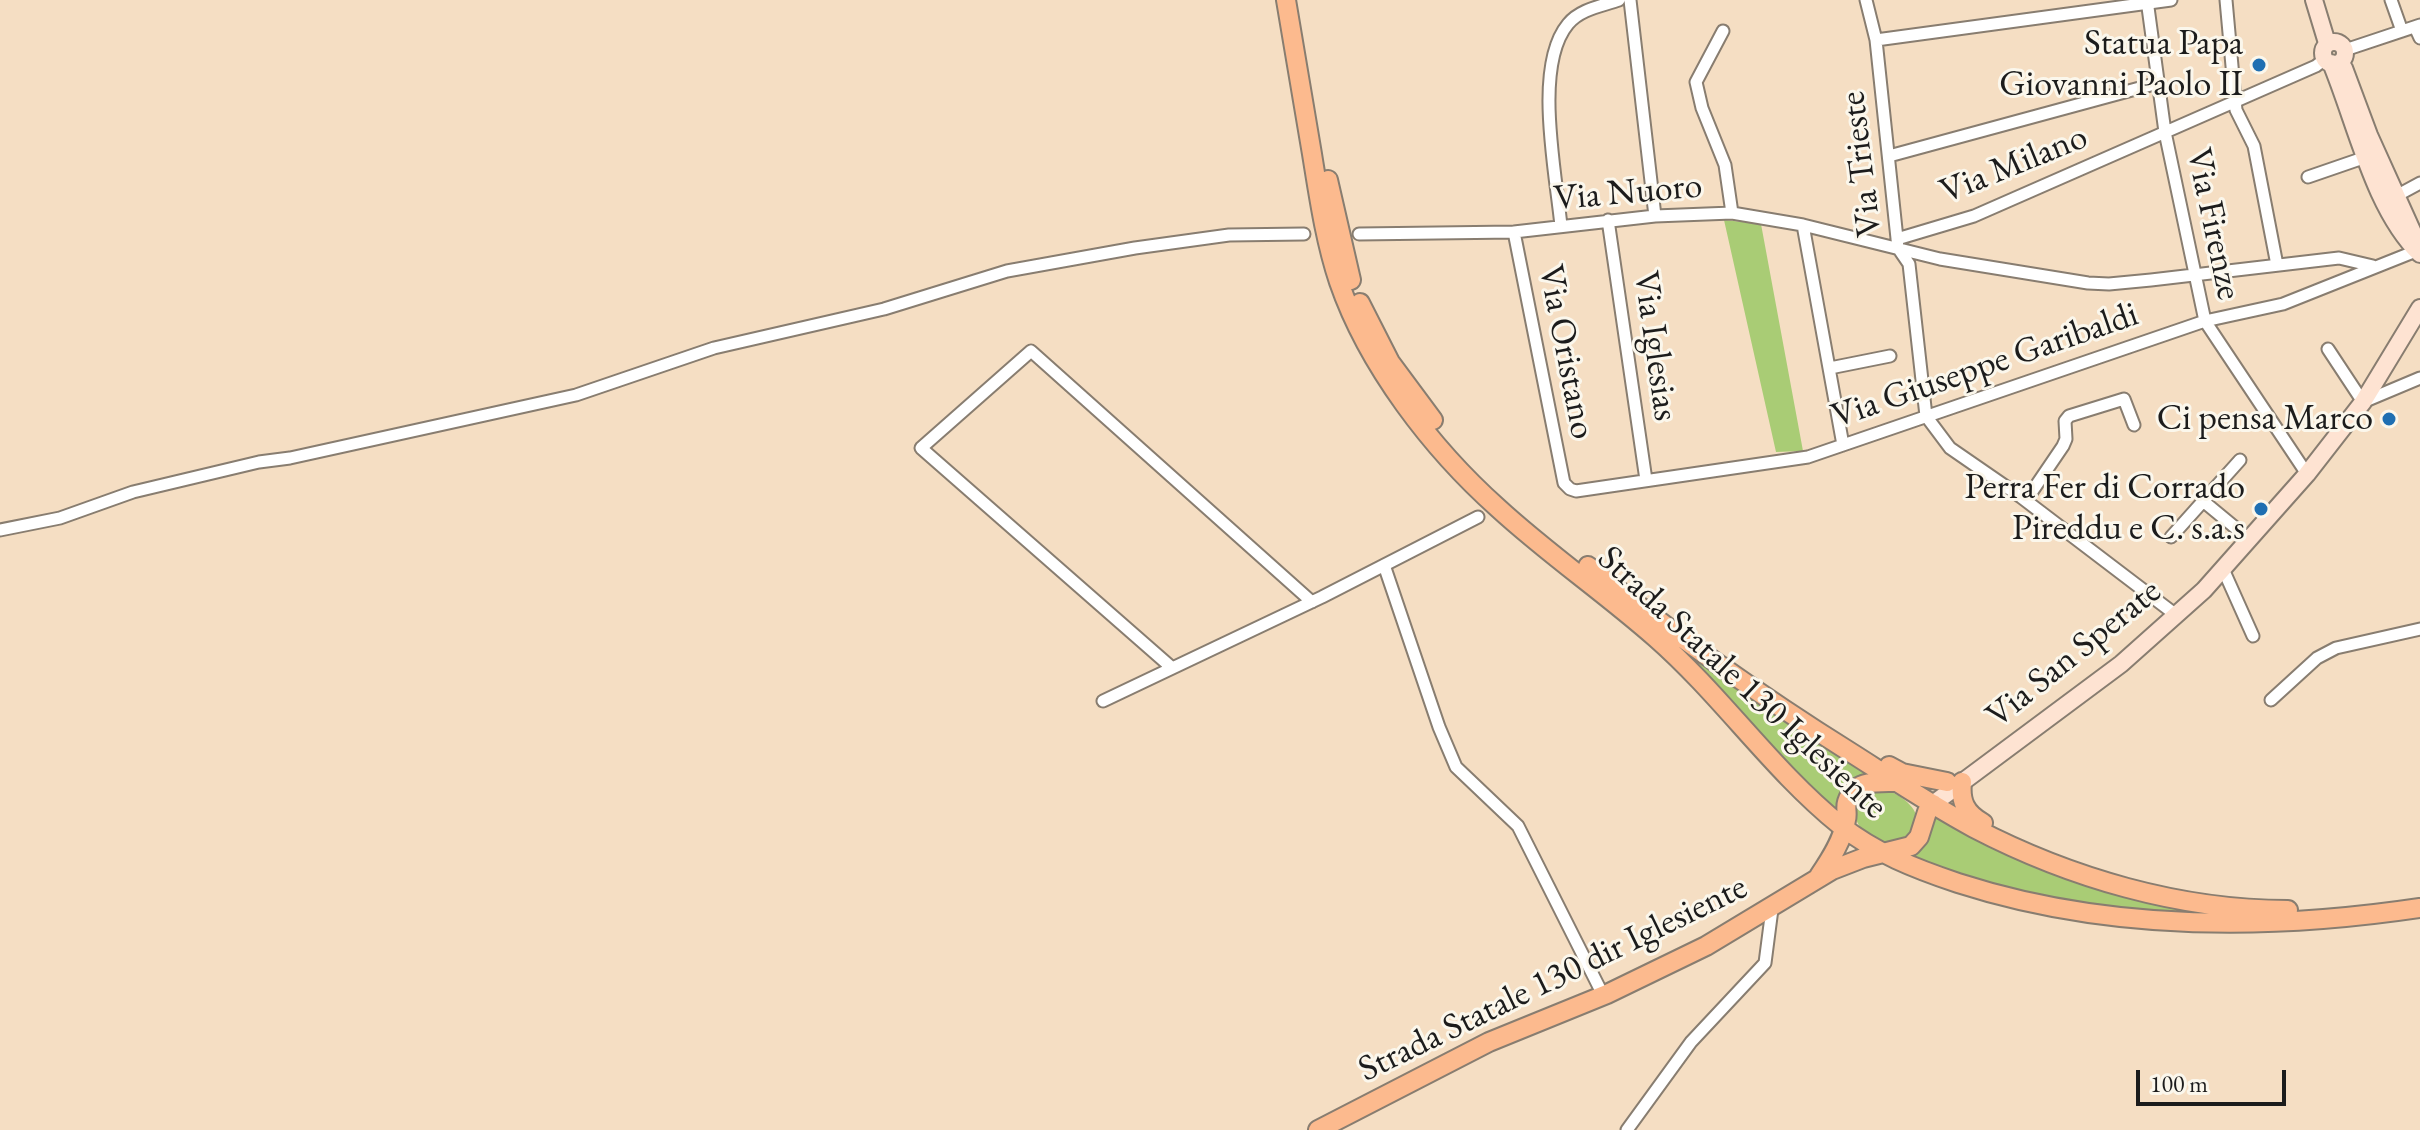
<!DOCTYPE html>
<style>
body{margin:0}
#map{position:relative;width:2420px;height:1130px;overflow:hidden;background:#f5dec3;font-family:"EB Garamond",serif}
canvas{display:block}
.scale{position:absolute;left:2136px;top:1070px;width:150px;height:36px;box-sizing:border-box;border:4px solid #1c1c1c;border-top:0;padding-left:10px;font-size:24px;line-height:28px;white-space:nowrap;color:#1c1c1c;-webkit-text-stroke:6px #fbf7ec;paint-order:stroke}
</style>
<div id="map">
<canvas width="2420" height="1130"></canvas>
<div class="scale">100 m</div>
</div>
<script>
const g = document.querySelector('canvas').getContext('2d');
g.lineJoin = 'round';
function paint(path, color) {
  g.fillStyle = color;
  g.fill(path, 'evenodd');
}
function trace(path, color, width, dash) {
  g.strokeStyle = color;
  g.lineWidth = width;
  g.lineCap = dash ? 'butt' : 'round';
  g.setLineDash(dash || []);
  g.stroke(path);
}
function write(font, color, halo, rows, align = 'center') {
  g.font = font + ' "EB Garamond",serif';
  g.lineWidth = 6;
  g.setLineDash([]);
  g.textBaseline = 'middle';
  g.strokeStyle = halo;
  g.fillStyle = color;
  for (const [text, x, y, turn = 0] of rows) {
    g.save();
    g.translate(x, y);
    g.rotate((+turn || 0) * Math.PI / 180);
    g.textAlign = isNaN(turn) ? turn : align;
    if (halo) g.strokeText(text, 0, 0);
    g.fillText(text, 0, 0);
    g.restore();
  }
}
paint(new Path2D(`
 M1724,220L1761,224L1803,451L1776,452Z
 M1667,637L1875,775L1837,817Z
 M1886,789C1901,796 1925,810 1914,830C1910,836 1907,840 1900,842C1862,854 1828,792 1886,789Z
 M1933,813L2005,850L2233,916L2074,909L1902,857Z`), '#a9cc75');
const street = new Path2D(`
 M1630,0L1655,216
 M1866,0L1876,40L1898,248L1909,264L1926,416L1950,448L2021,497L2176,615
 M2147,0L2165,132L2205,321L2307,474
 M2226,0L2236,110L2254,146L2277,265
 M2391,0L2402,31
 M2415,27L2420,38
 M1723,31L1696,82L1702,108L1725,165L1732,213
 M1876,40L2171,0
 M2345,50L2420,25
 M1889,156L2158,83
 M2308,177L2369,156
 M2396,196L2420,183
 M1608,220L1646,480
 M1803,225L1843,445
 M1561,226C1556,173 1533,66 1568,24C1580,9 1602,6 1619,0
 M1514,232L1564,483L1570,489L1576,491L1808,457L2205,321L2283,304L2416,251
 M1359,234L1514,232L1655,216L1732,213L1803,225L1940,259L2088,283L2109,284L2151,280L2339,258L2373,266
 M1897,239L1974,216L2316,66L2325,59
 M2328,349L2363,402L2420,378
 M1830,368L1890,356
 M2021,497L2029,496L2063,446L2066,439L2065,421L2069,416L2124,399L2134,425
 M2203,501L2249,539
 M0,530L60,518L133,492L259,462L290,458L576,395L714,348L884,309L1007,271L1135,248L1229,235L1304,234
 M2171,537L2240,460
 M1384,565L1439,727L1456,767L1518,826L1603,995
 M2223,569L2253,636
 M1171,667L921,448L1031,351L1312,602
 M2271,700L2317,658L2336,648L2420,629
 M1103,701L1322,597L1478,517
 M1627,1130L1691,1042L1765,963L1772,909`);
const secondary = new Path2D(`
 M2314,0L2327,43
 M2323 53a11 11 0 1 1 22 0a11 11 0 1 1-22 0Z
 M2331,63C2356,123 2374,210 2420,254
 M2344,68L2369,135L2415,237L2412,244
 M1933,804L2121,664L2204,590L2307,474L2363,402L2420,308`);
const primary = new Path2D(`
 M1286,0C1295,51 1303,103 1312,154C1319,197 1325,240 1339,282C1368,366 1432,449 1498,508C1548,554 1605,593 1656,638C1722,696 1772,770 1840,825C1875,853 1916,869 1958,883C2107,931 2266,931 2420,908
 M1328,180L1351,280
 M1360,303L1390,362L1433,420
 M1588,566C1672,633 1759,695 1850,752C1891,778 1931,805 1974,828C2070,878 2180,910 2288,910
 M1889,766L1902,773L1947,782
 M1962,782C1960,801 1965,813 1983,823
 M1819,876C1830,860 1843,840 1846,820C1848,814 1845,808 1847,802C1854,780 1876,782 1895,782
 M1318,1130L1489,1042L1607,994L1706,946L1832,870L1863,858L1911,846L1919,837L1927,812L1933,804`);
trace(street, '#887d70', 15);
trace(secondary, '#887d70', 20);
trace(primary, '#887d70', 22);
trace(street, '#fff', 11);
trace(secondary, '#fee3d2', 16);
trace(primary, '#fcba8e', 18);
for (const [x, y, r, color] of [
 [2259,65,8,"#1f6fb2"],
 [2389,419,8,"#1f6fb2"],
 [2261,509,8,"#1f6fb2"]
]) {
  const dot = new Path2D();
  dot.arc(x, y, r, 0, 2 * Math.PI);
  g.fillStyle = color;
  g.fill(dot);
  trace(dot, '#fbf7ec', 3);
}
write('36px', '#1c1c1c', '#fbf7ec', [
 ["Statua Papa",2243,44],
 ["Giovanni Paolo II",2243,85],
 ["Ci pensa Marco",2373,419],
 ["Perra Fer di Corrado",2245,488],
 ["Pireddu e C. s.a.s",2245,529]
], 'right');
write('36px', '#1c1c1c', '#fbf7ec', [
 ["Via Trieste",1862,164,-97],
 ["Via Milano",2014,165,-22],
 ["Via Nuoro",1628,193,-5],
 ["Via Firenze",2213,224,78],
 ["Via Iglesias",1655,346,82],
 ["Via Oristano",1566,352,79],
 ["Via Giuseppe Garibaldi",1985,366,-19],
 ["Via San Sperate",2074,654,-39],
 ["Strada Statale 130 Iglesiente",1742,683,43],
 ["Strada Statale 130 dir Iglesiente",1553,979,-26]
]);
</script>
